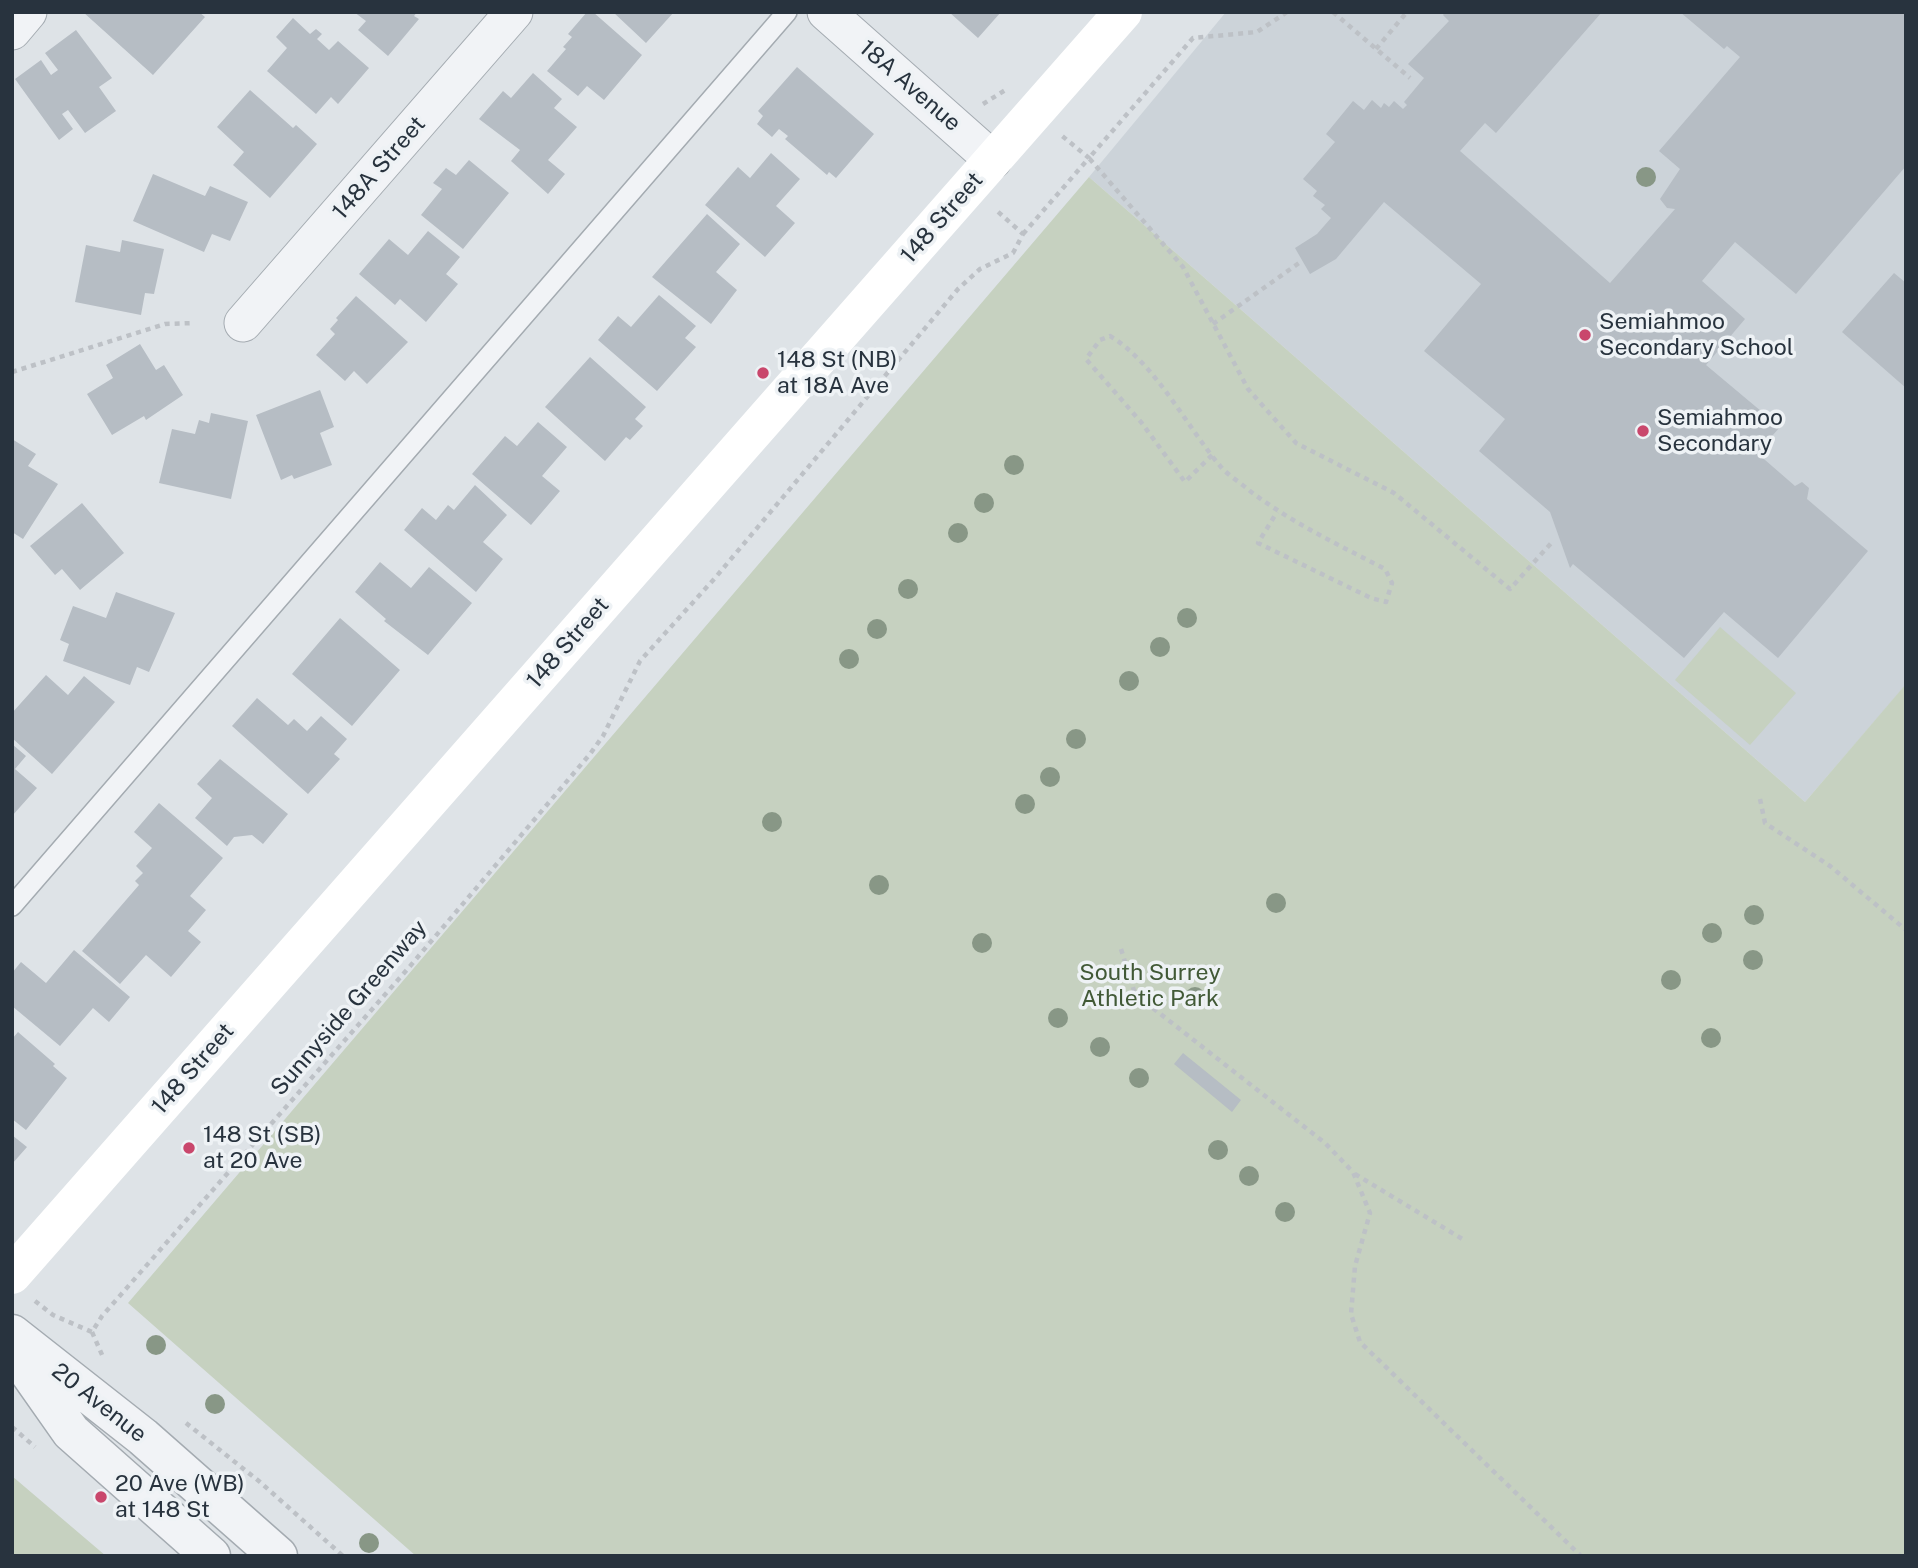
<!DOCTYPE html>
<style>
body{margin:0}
#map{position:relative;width:1918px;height:1568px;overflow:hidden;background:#dee3e7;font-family:"Public Sans",sans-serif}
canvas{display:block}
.frame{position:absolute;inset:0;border:14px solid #28333e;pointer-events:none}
</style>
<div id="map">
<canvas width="1918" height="1568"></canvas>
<div class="frame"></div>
</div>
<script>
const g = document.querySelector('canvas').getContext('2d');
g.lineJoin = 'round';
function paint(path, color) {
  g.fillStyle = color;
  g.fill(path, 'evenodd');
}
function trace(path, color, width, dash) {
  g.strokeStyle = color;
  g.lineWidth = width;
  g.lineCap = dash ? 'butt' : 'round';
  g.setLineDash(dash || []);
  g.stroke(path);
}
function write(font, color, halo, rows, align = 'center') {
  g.font = font + ' "Public Sans",sans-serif';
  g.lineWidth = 7;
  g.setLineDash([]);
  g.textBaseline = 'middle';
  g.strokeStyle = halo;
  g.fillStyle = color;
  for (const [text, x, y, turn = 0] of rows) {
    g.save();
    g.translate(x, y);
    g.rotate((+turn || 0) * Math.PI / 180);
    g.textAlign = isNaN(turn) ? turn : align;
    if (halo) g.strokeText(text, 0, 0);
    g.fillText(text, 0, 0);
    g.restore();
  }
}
paint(new Path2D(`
 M1226,12H1906V685L1805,802L1089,177Z`), '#ccd3d9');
paint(new Path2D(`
 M1089,177L1805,802L1906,684V1556H416L128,1303Z
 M1720,627L1796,693L1750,745L1675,680Z
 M12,1476L106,1556H12Z`), '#c6d1c0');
paint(new Path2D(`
 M83,12H199L205,17L153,75Z
 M354,12H417L414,16L419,19L388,56L358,30L366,21Z
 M587,12H593L642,55L604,100L587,86L578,96L547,71L566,49L563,47L572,37L568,34Z
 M613,12H674L646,43Z
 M949,12H1001L978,38Z
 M1445,12H1602L1496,133L1485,123L1460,151L1610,283L1675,209L1667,208L1660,199L1680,169L1659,151L1740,57L1727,46L1724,49L1680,12H1906V166L1796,294L1735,242L1702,281L1745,319L1706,365L1780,427L1757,453L1795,486L1802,482L1809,488L1807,499L1868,551L1778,658L1724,612L1684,658L1573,564L1570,568L1550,512L1479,451L1505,419L1424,351L1481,284L1384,202L1336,259L1310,274L1295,248L1317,234L1331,218L1321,209L1325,205L1313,196L1317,191L1303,179L1335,142L1326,134L1353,101L1364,110L1372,100L1381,108L1384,103L1389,107L1394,101L1403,109L1407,105L1404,102L1424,78L1408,64L1449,21L1443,15Z
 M293,18L310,34L316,29L322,34L317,39L329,50L338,41L369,68L338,104L331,97L316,114L267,71L287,48L276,37Z
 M76,30L112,78L99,87L116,111L85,133L68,110L62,114L73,129L59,140L15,79L41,60L51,75L58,70L45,53Z
 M797,67L874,134L836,178L829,172L827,175L785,139L788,136L779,129L772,137L757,124L763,116L758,111Z
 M533,73L562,99L554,108L577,127L548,160L565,174L548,194L511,161L520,150L479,119L503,91L511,98Z
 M250,90L293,128L296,125L317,144L270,198L233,165L244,152L217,127Z
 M771,153L800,179L776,206L795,223L765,257L705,205L738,167L750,178Z
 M469,160L509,193L463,249L421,215L442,189L433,183L446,168L456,175Z
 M153,174L205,196L210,186L248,202L230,241L212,234L204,252L133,221Z
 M707,214L740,244L716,272L737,290L711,324L652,277Z
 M428,231L460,257L446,274L458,284L426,322L400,299L395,305L359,274L389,239L408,255Z
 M122,240L164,249L154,294L145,293L141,315L75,302L86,245L120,252Z
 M1894,273L1906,283V388L1842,332Z
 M659,295L696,326L685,338L696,347L657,391L598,340L618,316L631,327Z
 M356,296L408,342L367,384L354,371L345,381L316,355L335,334L330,329L338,320L336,318Z
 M140,344L156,370L164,365L183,395L146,420L144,416L112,435L87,394L113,378L106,365Z
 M590,357L646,407L635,419L643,426L630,440L626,437L605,461L545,407Z
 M320,390L334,427L320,433L332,465L294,479L292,475L281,480L256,415Z
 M211,413L248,421L231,499L159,483L172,429L195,434L199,420L209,423Z
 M538,422L567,447L542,476L560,491L531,525L472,474L505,436L517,446Z
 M12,439L36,454L28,466L58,484L23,539L12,532Z
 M475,485L507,515L483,542L503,559L476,592L404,530L422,508L436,520L448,505L454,510Z
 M82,503L124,553L80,590L62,569L55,575L30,546Z
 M380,562L411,588L429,567L472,603L428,655L384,621L386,619L355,592Z
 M116,592L175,613L149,672L137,667L130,685L63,661L69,644L60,640L73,606L106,618Z
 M340,618L400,670L352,726L292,674Z
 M46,675L68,695L84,676L115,702L52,774L12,738V713Z
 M257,698L288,725L294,719L307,731L321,716L347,739L334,754L340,759L308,794L232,726Z
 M12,744L26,756L15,769L37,788L12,816Z
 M220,759L288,814L263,844L252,835L234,837L227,846L195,818L212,798L197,784Z
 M159,803L223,858L190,896L206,910L188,931L201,942L171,977L146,955L120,984L82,951L139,885L135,881L143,873L136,866L152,848L134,832Z
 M74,950L130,997L109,1022L93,1008L60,1046L12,1006V973L21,962L46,983Z
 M18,1032L55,1064L53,1066L67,1078L26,1130L12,1119V1039Z
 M1183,1053L1241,1100L1232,1112L1174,1064Z
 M12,1135L27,1147L12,1164Z`), '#b6bdc4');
const service = new Path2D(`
 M12,906L787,12`);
const minor = new Path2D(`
 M826,12L993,160
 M12,31L28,12
 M243,323L514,12`);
const tertiary = new Path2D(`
 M12,1334L143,1437L278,1556
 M14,1351L71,1432L211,1556`);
trace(service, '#a4abb1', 22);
trace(minor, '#a4abb1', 39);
trace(tertiary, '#a4abb1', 41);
trace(new Path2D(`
 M1287,12L1257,32L1193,38L1089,158L1183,267L1248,389L1296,443L1394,493L1510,589L1553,541
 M1333,12L1410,78
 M1376,49L1407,12
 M983,104L1007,89
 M1023,234L1089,158L1061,135
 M1213,324L1299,263
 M12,372L165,324L194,323
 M1212,455L1185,482L1141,422L1086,359L1100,340L1110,336C1155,363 1187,427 1221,467C1229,476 1241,483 1250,491C1292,523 1339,545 1385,569L1392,583L1386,602L1371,598L1258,543L1277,512
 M1760,799L1765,823L1830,866L1906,930
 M1121,949L1135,994L1325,1143L1353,1172L1370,1213L1355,1266L1351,1314L1360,1342L1581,1556
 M1355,1174L1464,1240
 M35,1301L53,1315L92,1332L102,1316L411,965L590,754L603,736L640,661L715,578L958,289L980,269L1013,253L1023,234L996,210
 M92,1332L103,1357
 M186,1423L260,1482L343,1556
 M12,1427L35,1447`), '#bdc1c6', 4.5, [5, 5]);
trace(service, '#f1f3f6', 19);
trace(minor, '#f1f3f6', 37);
trace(tertiary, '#f1f3f6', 38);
trace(new Path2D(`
 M12,1275L1123,12`), '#fff', 38);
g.fillStyle = '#889786';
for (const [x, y] of [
 [1646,177],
 [1014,465],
 [984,503],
 [958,533],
 [908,589],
 [1187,618],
 [877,629],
 [1160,647],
 [849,659],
 [1129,681],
 [1076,739],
 [1050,777],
 [1025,804],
 [772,822],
 [879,885],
 [1276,903],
 [1754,915],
 [1712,933],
 [982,943],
 [1753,960],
 [1671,980],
 [1195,997],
 [1058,1018],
 [1711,1038],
 [1100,1047],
 [1139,1078],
 [1218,1150],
 [1249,1176],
 [1285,1212],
 [156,1345],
 [215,1404],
 [369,1543]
]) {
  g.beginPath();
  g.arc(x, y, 10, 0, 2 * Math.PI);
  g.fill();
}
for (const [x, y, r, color] of [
 [1585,335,7,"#c9476c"],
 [763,373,7,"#c9476c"],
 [1643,431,7,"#c9476c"],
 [189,1148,7,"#c9476c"],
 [101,1497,7,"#c9476c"]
]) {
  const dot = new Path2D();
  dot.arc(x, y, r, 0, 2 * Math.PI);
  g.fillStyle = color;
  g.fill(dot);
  trace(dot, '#eef2f5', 2.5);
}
write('23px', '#28333e', '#eef2f5', [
 ["18A Avenue",910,86,41],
 ["148A Street",379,168,-49],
 ["148 Street",942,218,-49],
 ["148 Street",568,643,-49],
 ["Sunnyside Greenway",349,1008,-49],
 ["148 Street",193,1069,-49],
 ["20 Avenue",99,1403,38]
]);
write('23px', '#28333e', '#eef2f5', [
 ["Semiahmoo",1599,322],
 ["Secondary School",1599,348],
 ["148 St (NB)",777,360],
 ["at 18A Ave",777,386],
 ["Semiahmoo",1657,418],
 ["Secondary",1657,444],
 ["148 St (SB)",203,1135],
 ["at 20 Ave",203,1161],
 ["20 Ave (WB)",115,1484],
 ["at 148 St",115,1510]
], 'left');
write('23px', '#415936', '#eef2f5', [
 ["South Surrey",1150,973],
 ["Athletic Park",1150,999]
]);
</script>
